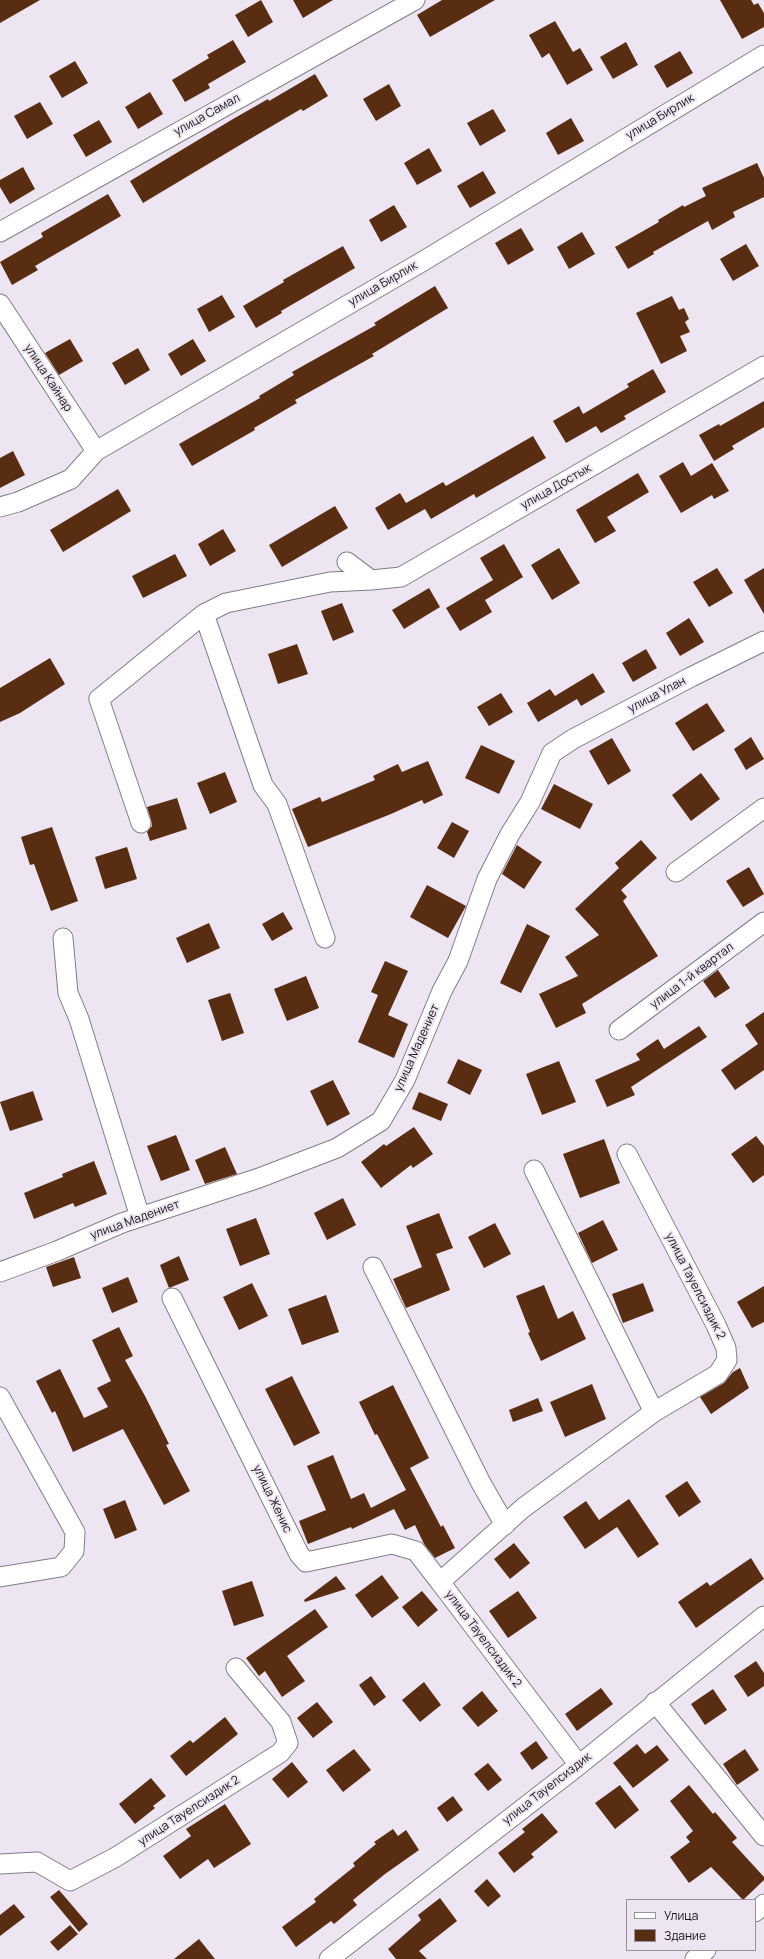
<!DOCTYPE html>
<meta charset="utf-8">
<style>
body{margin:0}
#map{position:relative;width:764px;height:1959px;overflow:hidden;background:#ede6f2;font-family:Manrope,sans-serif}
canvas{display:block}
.legend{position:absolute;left:626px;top:1899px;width:130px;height:52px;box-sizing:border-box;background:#ede6f2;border:1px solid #97929b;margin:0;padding:5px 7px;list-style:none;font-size:12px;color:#161418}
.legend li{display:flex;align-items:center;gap:8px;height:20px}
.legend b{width:20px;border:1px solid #97929b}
</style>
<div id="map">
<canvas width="764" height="1959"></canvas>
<ul class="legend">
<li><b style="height:5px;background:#fff"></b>Улица</li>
<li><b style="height:11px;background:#582d12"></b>Здание</li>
</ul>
</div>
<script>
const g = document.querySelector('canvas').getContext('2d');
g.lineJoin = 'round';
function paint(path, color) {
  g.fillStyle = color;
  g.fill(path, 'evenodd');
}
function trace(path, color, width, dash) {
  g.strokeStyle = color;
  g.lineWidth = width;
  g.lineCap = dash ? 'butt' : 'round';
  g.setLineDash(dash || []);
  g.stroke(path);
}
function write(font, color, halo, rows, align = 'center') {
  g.font = font + ' Manrope,sans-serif';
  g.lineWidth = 4;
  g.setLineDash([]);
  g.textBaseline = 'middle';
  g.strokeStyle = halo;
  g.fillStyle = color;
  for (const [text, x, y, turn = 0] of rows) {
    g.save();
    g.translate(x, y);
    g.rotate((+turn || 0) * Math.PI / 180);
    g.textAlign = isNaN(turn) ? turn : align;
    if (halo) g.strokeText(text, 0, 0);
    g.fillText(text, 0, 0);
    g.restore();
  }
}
paint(new Path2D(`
 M0,0H40L0,23Z
 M261,0L273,22L248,37L235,15Z
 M293,0H333L303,18Z
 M442,0H495L430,37L417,15Z
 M720,0H751L754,5L758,3L764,13V27L742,39Z
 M555,21L573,52L580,48L593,70L567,85L549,53L542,58L529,35Z
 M233,40L246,62L208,84L210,88L185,102L172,80L209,58L207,55Z
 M626,42L638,65L613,79L600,57Z
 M680,51L693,73L667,88L654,66Z
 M75,61L88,83L62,98L49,76Z
 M315,74L328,96L303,111L301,109L255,136L143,203L130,181L233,119L268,99L269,101Z
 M389,84L401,106L376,121L363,99Z
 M150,92L163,114L138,129L125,107Z
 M40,102L53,124L27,139L14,116Z
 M493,109L506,131L480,146L467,123Z
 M571,118L584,141L558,155L546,133Z
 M99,120L112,142L86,157L73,135Z
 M429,148L442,171L417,185L404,163Z
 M757,163L764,178V197L733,212L735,217L712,230L708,221L653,252L654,254L628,269L615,247L659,222L658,220L683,205L684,207L706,196L702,188Z
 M23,167L35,189L10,204L0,187V180Z
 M483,171L496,193L470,208L457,186Z
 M108,194L121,216L35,266L38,270L12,285L0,262L43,237L41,233Z
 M394,205L407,227L381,242L369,220Z
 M521,228L534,250L508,265L495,243Z
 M582,232L595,254L569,269L557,247Z
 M746,244L759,266L733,281L720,259Z
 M343,246L355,268L281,311L282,313L256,328L243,306L284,282L283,280Z
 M435,286L448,308L372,354L374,356L295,400L297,403L254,428L255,430L192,466L179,444L260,398L259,396L294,375L292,372L376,325L374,323Z
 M222,295L235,317L209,332L197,309Z
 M672,296L679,310L684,308L689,319L685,322L690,332L680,336L687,351L661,364L636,313Z
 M70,339L83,361L59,375L45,353Z
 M193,339L206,361L181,376L168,354Z
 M138,348L150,370L125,385L112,363Z
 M653,369L666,392L624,416L626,419L601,433L596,426L566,443L553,421L579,406L583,414L629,387L627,384Z
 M764,401V427L732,446L734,449L714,461L699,435L719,424L720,426Z
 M533,436L546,458L476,498L474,494L431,519L425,509L388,530L375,508L400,493L406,503L443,482L446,486Z
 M13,451L25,475L0,488V458Z
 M683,462L691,476L712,463L729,491L714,499L712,495L681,513L659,476Z
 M638,473L649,492L607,517L616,531L595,543L576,510Z
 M118,489L131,511L63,552L50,530Z
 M335,506L348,528L282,567L269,545Z
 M223,529L236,551L210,566L198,544Z
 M504,544L523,577L485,600L492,612L460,631L446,608L493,580L480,558Z
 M559,548L580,583L552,600L531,565Z
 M175,554L187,576L143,598L132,576Z
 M717,568L733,593L709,607L693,582Z
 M764,568V614L744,580Z
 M429,588L440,607L404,629L392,610Z
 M342,603L354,632L333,641L321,611Z
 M689,618L704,642L680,656L666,633Z
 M297,644L308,674L278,684L268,654Z
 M646,649L657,668L633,682L622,663Z
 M50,658L65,684L20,713L0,722V688Z
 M593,673L605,692L581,706L577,699L538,722L527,703L550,689L555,696Z
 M501,693L513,712L489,726L477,707Z
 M707,703L725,731L693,751L675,723Z
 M751,737L764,759L746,770L734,749Z
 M612,738L631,771L608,785L589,751Z
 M481,745L515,761L499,794L465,778Z
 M428,761L443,795L424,804L422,800L391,814L308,847L292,809L320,797L322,802L375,780L373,776L398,764L402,772Z
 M225,772L237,802L210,814L197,783Z
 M701,773L720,799L691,821L672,795Z
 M554,784L593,804L580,829L541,809Z
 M177,798L187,829L150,841L147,832L152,826L151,820L147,807Z
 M452,822L469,831L454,858L437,848Z
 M52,827L78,901L51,911L34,864L30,865L21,837Z
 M641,840L657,858L621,890L627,897L623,901L658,956L582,1004L586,1013L556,1028L539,994L578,976L565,957L599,935L575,909L619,868L615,863Z
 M517,845L542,862L524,889L502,874Z
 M127,847L137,879L105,889L95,857Z
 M749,867L764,894L743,907L726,881Z
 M427,885L466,906L448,938L410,917Z
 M283,912L293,929L272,941L262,924Z
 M209,923L220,948L187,963L176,938Z
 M527,924L550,936L521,993L500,983Z
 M385,961L408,971L388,1015L408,1024L394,1058L358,1042L378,995L371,992Z
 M718,970L730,988L715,998L703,981Z
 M306,976L319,1008L287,1021L274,989Z
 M230,993L244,1033L222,1041L208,1000Z
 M764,1012V1070L735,1090L721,1070L758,1044L745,1025Z
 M699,1026L707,1037L631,1087L635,1095L607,1107L595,1080L640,1060L636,1054L658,1039L664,1049Z
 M458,1059L482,1070L470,1095L447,1083Z
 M559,1061L576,1102L542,1115L526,1074Z
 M333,1080L350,1114L327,1126L310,1091Z
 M33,1091L43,1120L10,1131L0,1102Z
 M419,1092L448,1104L441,1121L412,1109Z
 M414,1127L433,1154L413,1168L411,1165L381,1188L361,1162L384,1144L386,1146Z
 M176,1135L190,1170L161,1181L147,1146Z
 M756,1136L764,1146V1175L753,1183L731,1154Z
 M604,1139L620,1183L580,1198L563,1154Z
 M225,1147L237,1174L205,1184L195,1160Z
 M94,1161L107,1194L75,1207L73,1203L34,1219L24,1193L63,1177L62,1174Z
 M343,1198L356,1225L327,1240L314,1213Z
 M439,1213L453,1248L436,1254L450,1290L406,1308L393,1279L422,1267L406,1226Z
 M256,1218L270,1254L240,1266L226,1229Z
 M603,1220L618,1250L592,1263L578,1233Z
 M495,1223L511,1254L484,1268L468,1237Z
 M179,1256L189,1280L169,1288L160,1265Z
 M74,1257L81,1278L53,1287L46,1267Z
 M128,1277L138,1302L112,1313L102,1288Z
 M252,1283L268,1316L239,1330L223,1297Z
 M643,1283L654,1311L623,1323L612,1294Z
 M544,1285L558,1319L573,1311L586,1339L541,1361L528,1333L530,1332L516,1296Z
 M764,1286V1322L752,1328L737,1302Z
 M326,1295L339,1332L302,1345L288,1309Z
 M119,1327L133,1356L125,1360L145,1396L169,1444L166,1445L190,1491L164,1505L123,1429L73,1452L55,1411L52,1413L36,1381L60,1369L84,1418L108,1407L97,1388L111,1381L92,1340Z
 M740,1368L749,1388L711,1414L700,1397L724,1383L733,1372Z
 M292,1376L320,1433L294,1446L265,1389Z
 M592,1384L606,1419L565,1437L550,1402Z
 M393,1385L429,1458L410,1468L441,1527L443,1525L455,1548L435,1558L424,1544L415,1525L405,1530L394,1509L352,1529L351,1527L308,1544L299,1521L326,1510L307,1466L333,1455L351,1499L364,1493L371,1508L406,1490L377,1434L375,1435L359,1402Z
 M538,1398L543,1411L513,1422L509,1410Z
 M687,1481L701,1502L679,1517L665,1496Z
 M629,1499L659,1544L638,1558L617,1527L585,1549L563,1517L586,1501L599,1520Z
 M125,1500L137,1530L115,1539L103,1509Z
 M514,1543L530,1563L510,1579L494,1559Z
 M751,1558L764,1579L696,1628L678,1602L707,1582L710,1586Z
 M382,1575L399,1598L372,1618L355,1595Z
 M336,1576L346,1589L305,1602L304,1600Z
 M252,1581L264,1616L234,1626L222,1591Z
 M422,1591L438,1610L418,1627L402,1607Z
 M518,1591L537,1618L508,1638L489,1611Z
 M315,1609L328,1627L287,1656L305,1681L282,1697L265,1671L259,1676L246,1658Z
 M756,1661L764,1673V1686L748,1697L734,1676Z
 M371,1676L386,1697L374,1706L359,1685Z
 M424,1682L441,1705L420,1722L402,1700Z
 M601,1688L613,1704L577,1731L565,1714Z
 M713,1689L727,1710L705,1725L691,1704Z
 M482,1691L498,1711L478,1727L462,1708Z
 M317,1702L333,1722L313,1738L297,1718Z
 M225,1717L238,1734L186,1776L170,1756L190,1740L193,1743Z
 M536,1741L548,1758L532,1770L520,1753Z
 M637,1744L645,1754L657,1745L669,1760L633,1788L613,1763Z
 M354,1749L371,1770L343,1792L326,1770Z
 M745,1749L759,1770L737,1785L723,1764Z
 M292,1762L308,1782L288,1798L272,1779Z
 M488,1763L502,1780L488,1791L474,1774Z
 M151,1778L166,1796L153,1806L155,1808L135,1824L119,1804Z
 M620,1785L639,1810L615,1829L595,1803Z
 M689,1785L713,1814L715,1812L737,1838L732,1842L764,1877V1880L743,1900L711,1867L689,1883L670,1857L690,1842L686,1837L693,1831L670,1801Z
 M453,1796L463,1810L447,1822L437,1808Z
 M225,1804L251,1844L214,1868L208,1859L180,1879L163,1856L191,1836L186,1829Z
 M542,1813L558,1832L531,1854L534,1857L514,1873L498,1853L525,1832L522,1829Z
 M393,1829L398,1836L406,1830L419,1850L385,1874L353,1900L357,1905L334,1924L331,1921L296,1947L282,1927L316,1902L314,1899L355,1866L353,1863L376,1844L374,1842Z
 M487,1879L501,1896L488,1907L474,1891Z
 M59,1890L88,1924L79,1932L50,1897Z
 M440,1898L457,1921L419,1951L427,1959H396L388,1949L421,1920L418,1915Z
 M14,1904L25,1917L0,1936V1915Z
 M70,1925L78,1934L58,1951L50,1942Z
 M199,1939L215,1959H174Z`), '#582d12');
const minor = new Path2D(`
 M0,232L415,0
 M0,304L96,451
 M0,507L18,502L71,479L96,451L420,263L764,55
 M347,562L371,580L401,577L764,366
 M141,823L99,699L204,614
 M676,872L764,808
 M63,938L68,993L79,1019L140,1217
 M325,938L277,804L263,785L204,614L226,603L330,582L371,580
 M619,1030L764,922
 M534,1170L654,1412
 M373,1267L481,1483L505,1525
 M0,1272L57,1251L122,1223L259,1178L337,1148L381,1121L405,1080L442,991L458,961L487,879L510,834L530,802L552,753L573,739L691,677L764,641
 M172,1298L299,1554L306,1562L392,1544L416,1551L440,1582
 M0,1397L75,1532L74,1551L61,1567L0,1577
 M655,1702L764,1836
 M579,1765L440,1582L523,1508L654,1412L718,1374L727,1360L726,1348L716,1325L627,1154
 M0,1864L37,1862L70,1881L116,1857L280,1753L288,1743L281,1722L236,1668
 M755,1912L764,1904
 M329,1959L579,1765L764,1616
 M695,1959L706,1950`);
trace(minor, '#837d88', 21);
trace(minor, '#fff', 19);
write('12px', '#161418', '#ede6f2', [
 ["улица Самал",207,115,-29],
 ["улица Бирлик",660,117,-31],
 ["улица Бирлик",383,284,-30],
 ["улица Кайнар",48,378,57],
 ["улица Достык",556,487,-30],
 ["улица Улан",657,695,-28],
 ["улица 1-й квартал",692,976,-37],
 ["улица Мадениет",417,1048,-66],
 ["улица Мадениет",135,1220,-20],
 ["улица Тауелсиздик 2",695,1286,63],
 ["улица Женис",272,1499,64],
 ["улица Тауелсиздик 2",483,1639,53],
 ["улица Тауелсиздик",547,1789,-38],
 ["улица Тауелсиздик 2",189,1811,-33]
]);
</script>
